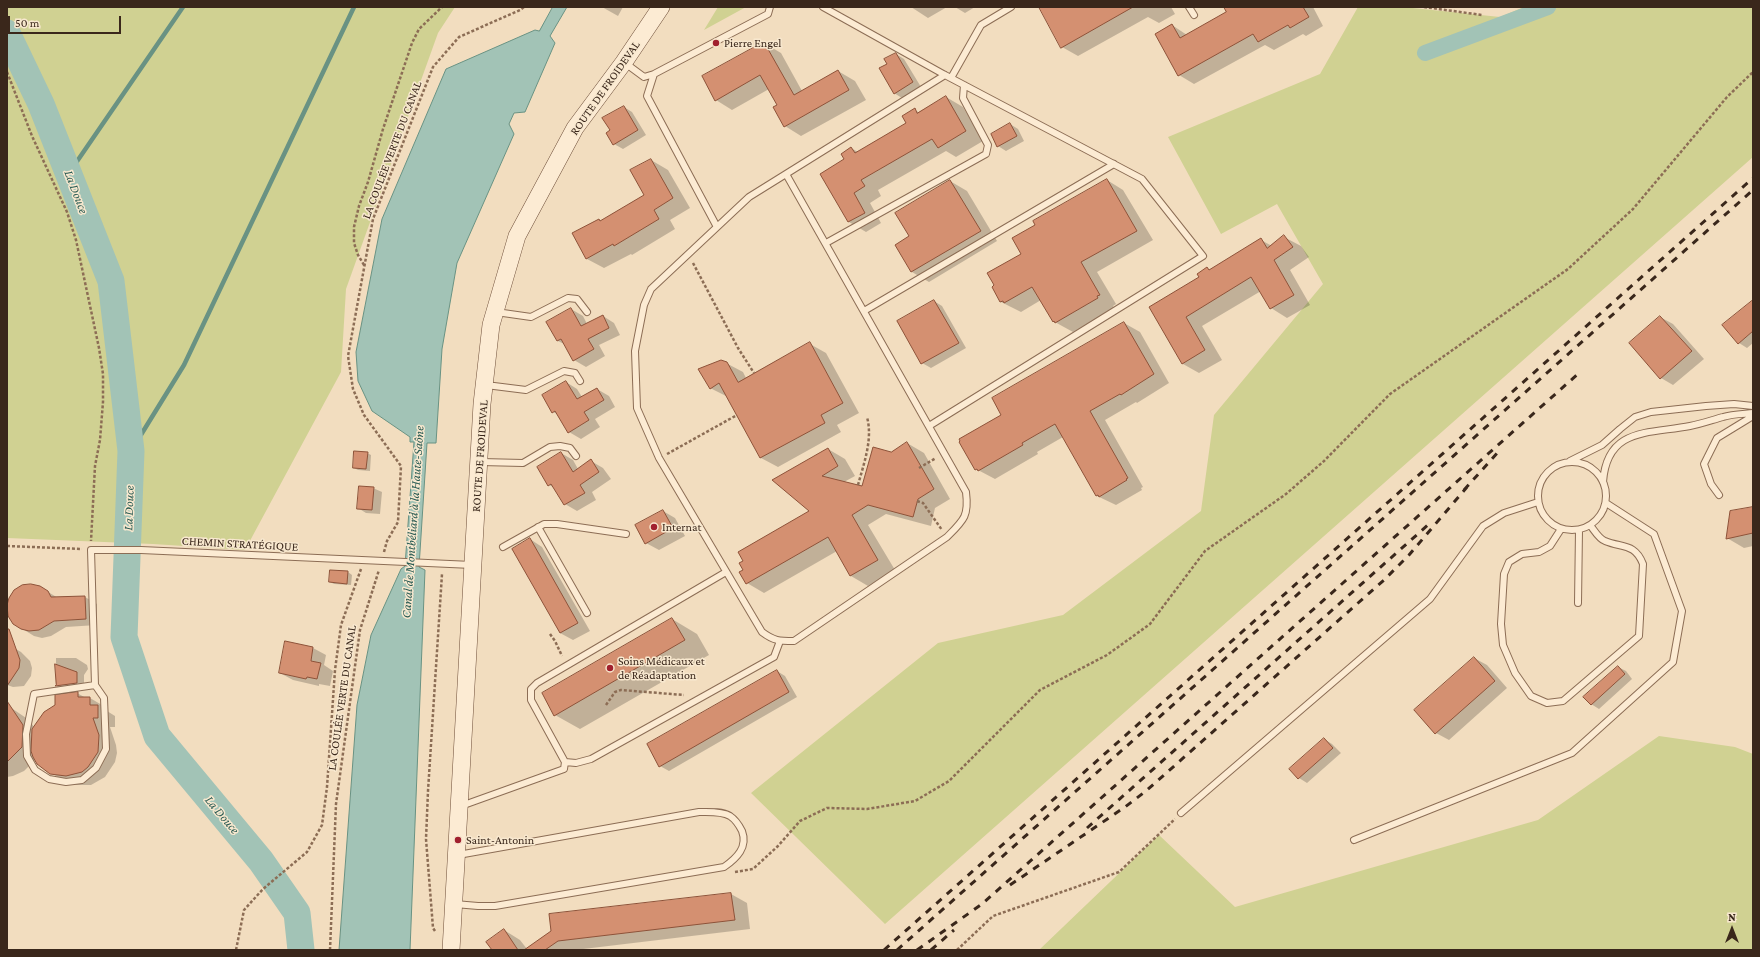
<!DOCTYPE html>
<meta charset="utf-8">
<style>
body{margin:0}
#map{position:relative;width:1760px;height:957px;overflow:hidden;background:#f2ddbf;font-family:"Crimson Pro",serif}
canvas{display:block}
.frame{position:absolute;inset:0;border:8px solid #3a271b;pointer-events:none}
.north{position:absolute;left:1712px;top:909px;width:40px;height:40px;-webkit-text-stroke:3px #f8e8cf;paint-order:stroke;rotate:0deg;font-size:11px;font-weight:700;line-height:16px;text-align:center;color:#3a271b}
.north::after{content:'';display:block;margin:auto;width:14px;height:18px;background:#3a271b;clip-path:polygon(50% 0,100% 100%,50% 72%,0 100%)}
.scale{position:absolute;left:8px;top:16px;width:113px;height:18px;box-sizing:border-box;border:2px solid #3a271b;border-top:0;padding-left:5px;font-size:12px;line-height:14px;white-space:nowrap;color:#3a271b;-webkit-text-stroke:3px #f8e8cf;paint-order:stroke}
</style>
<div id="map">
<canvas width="1760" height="957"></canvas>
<div class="frame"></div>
<div class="north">N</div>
<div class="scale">50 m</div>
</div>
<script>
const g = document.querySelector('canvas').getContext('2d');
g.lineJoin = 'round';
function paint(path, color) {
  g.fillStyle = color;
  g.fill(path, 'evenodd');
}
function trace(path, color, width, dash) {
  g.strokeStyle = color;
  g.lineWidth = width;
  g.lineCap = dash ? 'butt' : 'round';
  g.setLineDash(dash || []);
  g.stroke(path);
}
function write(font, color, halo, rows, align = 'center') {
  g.font = font + ' "Crimson Pro",serif';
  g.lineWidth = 3;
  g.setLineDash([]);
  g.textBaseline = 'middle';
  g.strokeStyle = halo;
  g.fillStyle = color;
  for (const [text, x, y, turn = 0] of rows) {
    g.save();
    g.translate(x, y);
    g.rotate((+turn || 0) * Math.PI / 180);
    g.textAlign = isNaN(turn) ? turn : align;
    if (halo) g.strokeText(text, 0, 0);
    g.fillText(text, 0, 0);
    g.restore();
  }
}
paint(new Path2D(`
 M7,7H455L438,33L346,289L341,372L245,550L153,544L7,538Z
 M718,7H746L704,30Z
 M1358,7H1403L1500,17L1524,7H1753V157L885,924L751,793L938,643L1063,615L1201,511L1214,415L1323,284L1277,204L1221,234L1168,137L1320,74Z
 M1659,736L1735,747L1753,754V950H1039L1159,835L1235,907L1538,820Z`), '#d0d192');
const water = new Path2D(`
 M553,7H567L550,36L555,43L525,112L514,113L509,124L514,134L457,263L442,349L436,443H427L419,567L425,570L410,950H339L357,705L371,635L401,569L405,566L414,442H410V437L372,411L358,381L356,352L382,219L446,69L535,30L539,31Z`);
paint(water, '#a2c3b6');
trace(water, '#699283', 1);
paint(new Path2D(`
 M602,7H623L618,16Z
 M911,7H947L928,18Z
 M955,7H975L965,13Z
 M1040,7H1171L1175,14L1159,23L1148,17L1078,56L1062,47Z
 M1229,7H1313L1323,26L1306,36L1303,34L1274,50L1265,45L1194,84L1179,75L1172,25L1187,35L1228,12Z
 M764,43L781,53L802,91L838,71L855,81L866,100L801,136L785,126L778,105L769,89L732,110L716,100Z
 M896,54L904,59L921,87L902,98L894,93L888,64Z
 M946,97L963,107L983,141L956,157L946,151L878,190L881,196L870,203L881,223L866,232L849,222L821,174L845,160L851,148L858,152L907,123L915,110L920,113Z
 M624,107L632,112L646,135L623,149L614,144L611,131Z
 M1010,124L1018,129L1024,141L1006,151L998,146Z
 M651,160L668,170L690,208L670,220L675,229L632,255L631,254L604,268L587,259L574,234L599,220L601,221L645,195Z
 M1107,180L1123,190L1153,240L1097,272L1116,304L1113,306L1114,308L1073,332L1053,321L1041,300L1021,312L1001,302L994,290L1022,254Z
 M950,181L967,191L997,241L929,282L912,272L896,245L910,237Z
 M1284,237L1301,246L1309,257L1290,270L1310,305L1287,318L1271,308L1261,291L1202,326L1222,360L1199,373L1183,364L1150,308L1200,277L1207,268L1210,270L1261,240L1272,246Z
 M934,301L942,306L966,348L931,368L922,363L898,322Z
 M1753,306V343L1747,348L1739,343Z
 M571,309L583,316L587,324L603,316L614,323L620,335L599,345L605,356L586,367L574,360L566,345L558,341L548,322Z
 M1660,317L1673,324L1704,359L1673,385L1661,378Z
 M1124,323L1140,332L1169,383L1137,403L1136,402L1105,420L1143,487L1141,488L1142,490L1116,505L1097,496L1063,437L1037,452L1038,454L995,479L976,469L1003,415Z
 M810,344L826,353L859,413L837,425L841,432L778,467L761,458L728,397L710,388L726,363L743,372L746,378Z
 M566,382L577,389L582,397L597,389L609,396L615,407L595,419L600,427L581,439L569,432L559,415L553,412Z
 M907,443L924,453L950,499L935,508L931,526L886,514L868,525L895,570L868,586L851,576L837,551L764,593L747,583L741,572L810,511L828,449L845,459L855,476L844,482L863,487L892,453Z
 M367,453L371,455L370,471L358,470L354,468Z
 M561,453L573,460L578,469L591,461L603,468L611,479L592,492L596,500L577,511L565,504L555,488L549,485Z
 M373,488L382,492L380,514L366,513L358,508Z
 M1753,508V546L1744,548L1727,538Z
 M663,511L675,518L685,536L659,550L646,543Z
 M530,539L542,547L590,631L573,640L560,633Z
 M331,571L348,572L352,575L351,585L334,584L330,582Z
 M40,587L58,598L85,597L97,604V625L66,627L51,636L42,638L34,636L21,628Z
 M672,619L697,634L709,655L580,729L555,715Z
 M286,642L313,648L326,655L324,665L333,671L330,686L319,684V686L293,680L280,673Z
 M7,644L21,652L30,661L32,668L31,676L24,686L13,687L7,685Z
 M56,658H76L87,665L88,669L84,675V687L63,690L56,686Z
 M1474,658L1487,665L1507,688L1449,740L1436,733Z
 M1618,667L1626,671L1632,679L1599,709L1591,704Z
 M777,671L785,676L797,697L669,771L660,766Z
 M77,693L86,698H90L107,708V711L115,716V727H110L116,745L117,753L115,762L105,777L91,785H76L68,783L51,773L36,759L24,771L13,776L7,777V705L29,720L34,727Z
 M1324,739L1332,744L1341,753L1307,783L1299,778Z
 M731,894L747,903L750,929L575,950H493L504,930L520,940L527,949L552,932L550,915Z`), '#0003');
trace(new Path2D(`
 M69,173L183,7
 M131,451L184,365L354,7`), '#699283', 4.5);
trace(new Path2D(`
 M1425,53L1548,7`), '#a2c3b6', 16);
trace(new Path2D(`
 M7,33L41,104L111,281L131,451L124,637L157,736L261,861L297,913L301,950`), '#a2c3b6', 27);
const building = new Path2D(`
 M1039,7H1133L1061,48Z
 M1224,7H1303L1309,17L1290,28L1288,25L1258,42L1253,34L1178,76L1155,34L1172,24L1180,38L1226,12Z
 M764,42L794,95L838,70L849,90L784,127L773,107L777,105L760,75L715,101L702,76Z
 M896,53L913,82L894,94L879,68L887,64L884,59Z
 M946,96L966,131L938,148L932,139L861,180L865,186L854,193L865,213L848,222L820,174L844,159L841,154L851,147L855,153L906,123L902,116L915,108L917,113Z
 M624,106L638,130L613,145L606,133L610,130L602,118Z
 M1010,123L1017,136L997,147L991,134Z
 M651,159L673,198L654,210L659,219L614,246L613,244L586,259L572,233L599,219L600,221L644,195L630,170Z
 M1107,179L1137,231L1081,262L1100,295L1097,296L1098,298L1055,323L1054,321L1053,322L1032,287L1004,303L1003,301L1000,302L992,287L994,285L987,273L1021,254L1012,238L1035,225L1033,221Z
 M950,180L981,231L911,272L895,245L909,236L895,213Z
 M1284,235L1293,247L1274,260L1294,295L1270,309L1251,277L1186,317L1205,350L1182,364L1149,307L1199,277L1197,274L1207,267L1209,270L1261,238L1267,248Z
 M934,300L959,343L921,364L897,321Z
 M1753,300V331L1738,344L1722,325Z
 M571,308L581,326L603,315L609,328L588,339L594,349L573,361L561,339L557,341L546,322Z
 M1660,316L1692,351L1660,379L1629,343Z
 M1124,322L1154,374L1121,395L1120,394L1090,411L1128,478L1126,479L1127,480L1099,497L1098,495L1096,496L1055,424L1022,443L1023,445L978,471L977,469L975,470L959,442L960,441L959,439L1001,415L992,398Z
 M810,342L843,403L821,415L825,423L760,458L719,383L710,389L698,369L721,360L727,362L738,382Z
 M566,381L577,399L597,388L604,400L584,412L589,420L568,433L555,411L552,413L542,395Z
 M907,442L934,489L918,499L913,517L868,505L852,515L878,560L850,576L828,537L746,584L739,572L743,570L739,563L743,561L738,552L809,511L772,480L828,448L838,466L822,476L862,486L873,447L891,452Z
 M354,451L368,452L366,469L353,468Z
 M561,452L573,472L591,459L599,472L580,485L585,493L564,505L551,484L548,486L537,467Z
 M359,486L374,487L372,510L357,509Z
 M1753,507V533L1726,539L1730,511Z
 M663,510L673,528L645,544L635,525Z
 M530,538L578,623L560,633L512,549Z
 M330,570L348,571L347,584L329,582Z
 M31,584L40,586L48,591L51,597L85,596L86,619L54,621L39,630L29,631L21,629L13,624L8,616L7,605L9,598L14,590L22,585Z
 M672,618L685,640L554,716L542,693Z
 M7,629H9L20,660L19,668L7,686Z
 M285,641L313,647L311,661L321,663L317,679L307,677L306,679L279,673Z
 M1474,657L1495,681L1435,734L1414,710Z
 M55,664L77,672V683L55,686L56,685Z
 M1618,666L1625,674L1591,705L1583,697Z
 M777,670L789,692L659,767L647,744Z
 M78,692V697H90V705H98V718H93L99,735L98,752L88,767L82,772L66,776L50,774L37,764L33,757L31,751L32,729L44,712L55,705V695Z
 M7,701L23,725L22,747L7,762Z
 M1324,738L1333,748L1298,779L1289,769Z
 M731,893L735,920L558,941L545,950H524L551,931L549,914Z
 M504,929L518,950H492L486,942Z`);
paint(building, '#d49071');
trace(building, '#8d5239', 1);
const lane = new Path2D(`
 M823,7L945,75L1142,179L1203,256L929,426
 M1189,7L1194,15
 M625,63L644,77L654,74L768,14L770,7
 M654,74L647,96L717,227
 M951,78L981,25L1011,7
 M786,174L966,492C969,516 964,520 947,537L794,641C779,641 774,641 762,632L659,458L637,408L635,351L644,305L651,289L749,197L945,75
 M826,243L986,154L988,145L963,98L964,85
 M864,311L1114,164
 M496,312L531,317L568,298L577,299L587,312
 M486,385L526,390L564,371L575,373L580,381
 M1570,461L1602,445L1620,429L1635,417L1651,412L1706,406L1734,404L1753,406
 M1538 496a34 34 0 1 1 68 0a34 34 0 1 1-68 0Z
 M481,462L523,463L550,447L560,446L570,448L576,456
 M1603,482C1607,427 1649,434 1690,426C1701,424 1712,420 1723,417C1732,414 1743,414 1753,413
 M1719,495L1711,484L1704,464L1717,438L1753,416
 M538,527L587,613
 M1561,529L1550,546L1539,552L1522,554L1509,562L1504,574L1501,624L1503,645L1515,673L1531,696L1547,703L1563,701L1639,636L1643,564C1635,543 1622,548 1605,541C1599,539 1594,530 1590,525
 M503,547L544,524H557L626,534
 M726,572L537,683L531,689V700L565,762L576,763L591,759L774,657L780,641
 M1578,603L1579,530
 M95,685L34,694L26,734L27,756L35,770L49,779L66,782L82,780L96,768L106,749L104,698L95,685L91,550H141L472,565
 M461,806L564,769L565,762
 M1181,813L1430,599L1483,526L1504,513L1538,502
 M1354,840L1572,753L1673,662L1682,611L1654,534L1606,503
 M455,904L478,906H495L724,867C737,858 748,847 742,831C739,825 736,820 730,816C722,811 708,812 699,812L458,855`);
const secondary = new Path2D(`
 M451,950L482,404L491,325L517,236L575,128L624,62L661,7`);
trace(lane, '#8c6d55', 8);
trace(secondary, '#6e4e39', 18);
trace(new Path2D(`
 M1424,7L1482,15
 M7,72L32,136L67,212L76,240L99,348L103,374V402L100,440L95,466L91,541
 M693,263L738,348L754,373
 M364,265L358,255L354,243V227L359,206L368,182L383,129L412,43L419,29L442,7
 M667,454L737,415
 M919,468L936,458
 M858,485C864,463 873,439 867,417
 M917,501L923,503L942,530
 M7,546L82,549
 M384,552L387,541L398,522L401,466L364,415L353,389L348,356L373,219L433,67L459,37L520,10L524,7
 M550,634L555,641L562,656
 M606,705L615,692L621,690L684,695
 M735,872L753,869L778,846L800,821L827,808L867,809L915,801L949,781L1040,690L1107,655L1150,624L1205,551L1286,494L1324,461L1390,394L1568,269L1633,209L1727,97L1753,72
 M435,931L433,928L426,839L428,791L442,574
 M236,950L244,910L263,889L307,852L322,825L327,787L335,670L341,625L361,569
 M330,950L336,804L360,630L379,570
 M957,950L993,916L1119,872L1175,819`), '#8c6d55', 2.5, [3, 2]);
trace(lane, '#fcebd3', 6);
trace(secondary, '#fcebd3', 17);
trace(new Path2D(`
 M1464,490L1500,450
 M1087,828L1429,524
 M1010,885L1125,807L1146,791L1384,580L1409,555L1467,487
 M884,950L1753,178
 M897,950L1753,190
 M917,950L982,904L1579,373
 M931,950L954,930`), '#3a271b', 3, [7, 7]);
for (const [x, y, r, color] of [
 [716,43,4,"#a1202e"],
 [654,527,4,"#a1202e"],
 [610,668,4,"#a1202e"],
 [458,840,4,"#a1202e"]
]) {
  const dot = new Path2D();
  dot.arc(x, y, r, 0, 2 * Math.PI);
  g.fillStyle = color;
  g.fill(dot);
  trace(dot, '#f8e8cf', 1.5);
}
write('12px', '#3a271b', '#f8e8cf', [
 ["Pierre Engel",724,43],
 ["Internat",662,527],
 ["Soins Médicaux et",618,661],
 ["de Réadaptation",618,675],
 ["Saint-Antonin",466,840]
], 'left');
write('12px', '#3a271b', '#f8e8cf', [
 ["ROUTE DE FROIDEVAL",605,88,-55],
 ["LA COULÉE VERTE DU CANAL",392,150,-69],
 ["ROUTE DE FROIDEVAL",480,456,-86],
 ["CHEMIN STRATÉGIQUE",240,544,3],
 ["LA COULÉE VERTE DU CANAL",342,698,-82]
]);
write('italic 13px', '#295b53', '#f8e8cf', [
 ["La Douce",76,192,69],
 ["La Douce",129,508,-88],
 ["Canal de Montbéliard à la Haute-Saône",413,522,-86],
 ["La Douce",222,815,50]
]);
</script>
